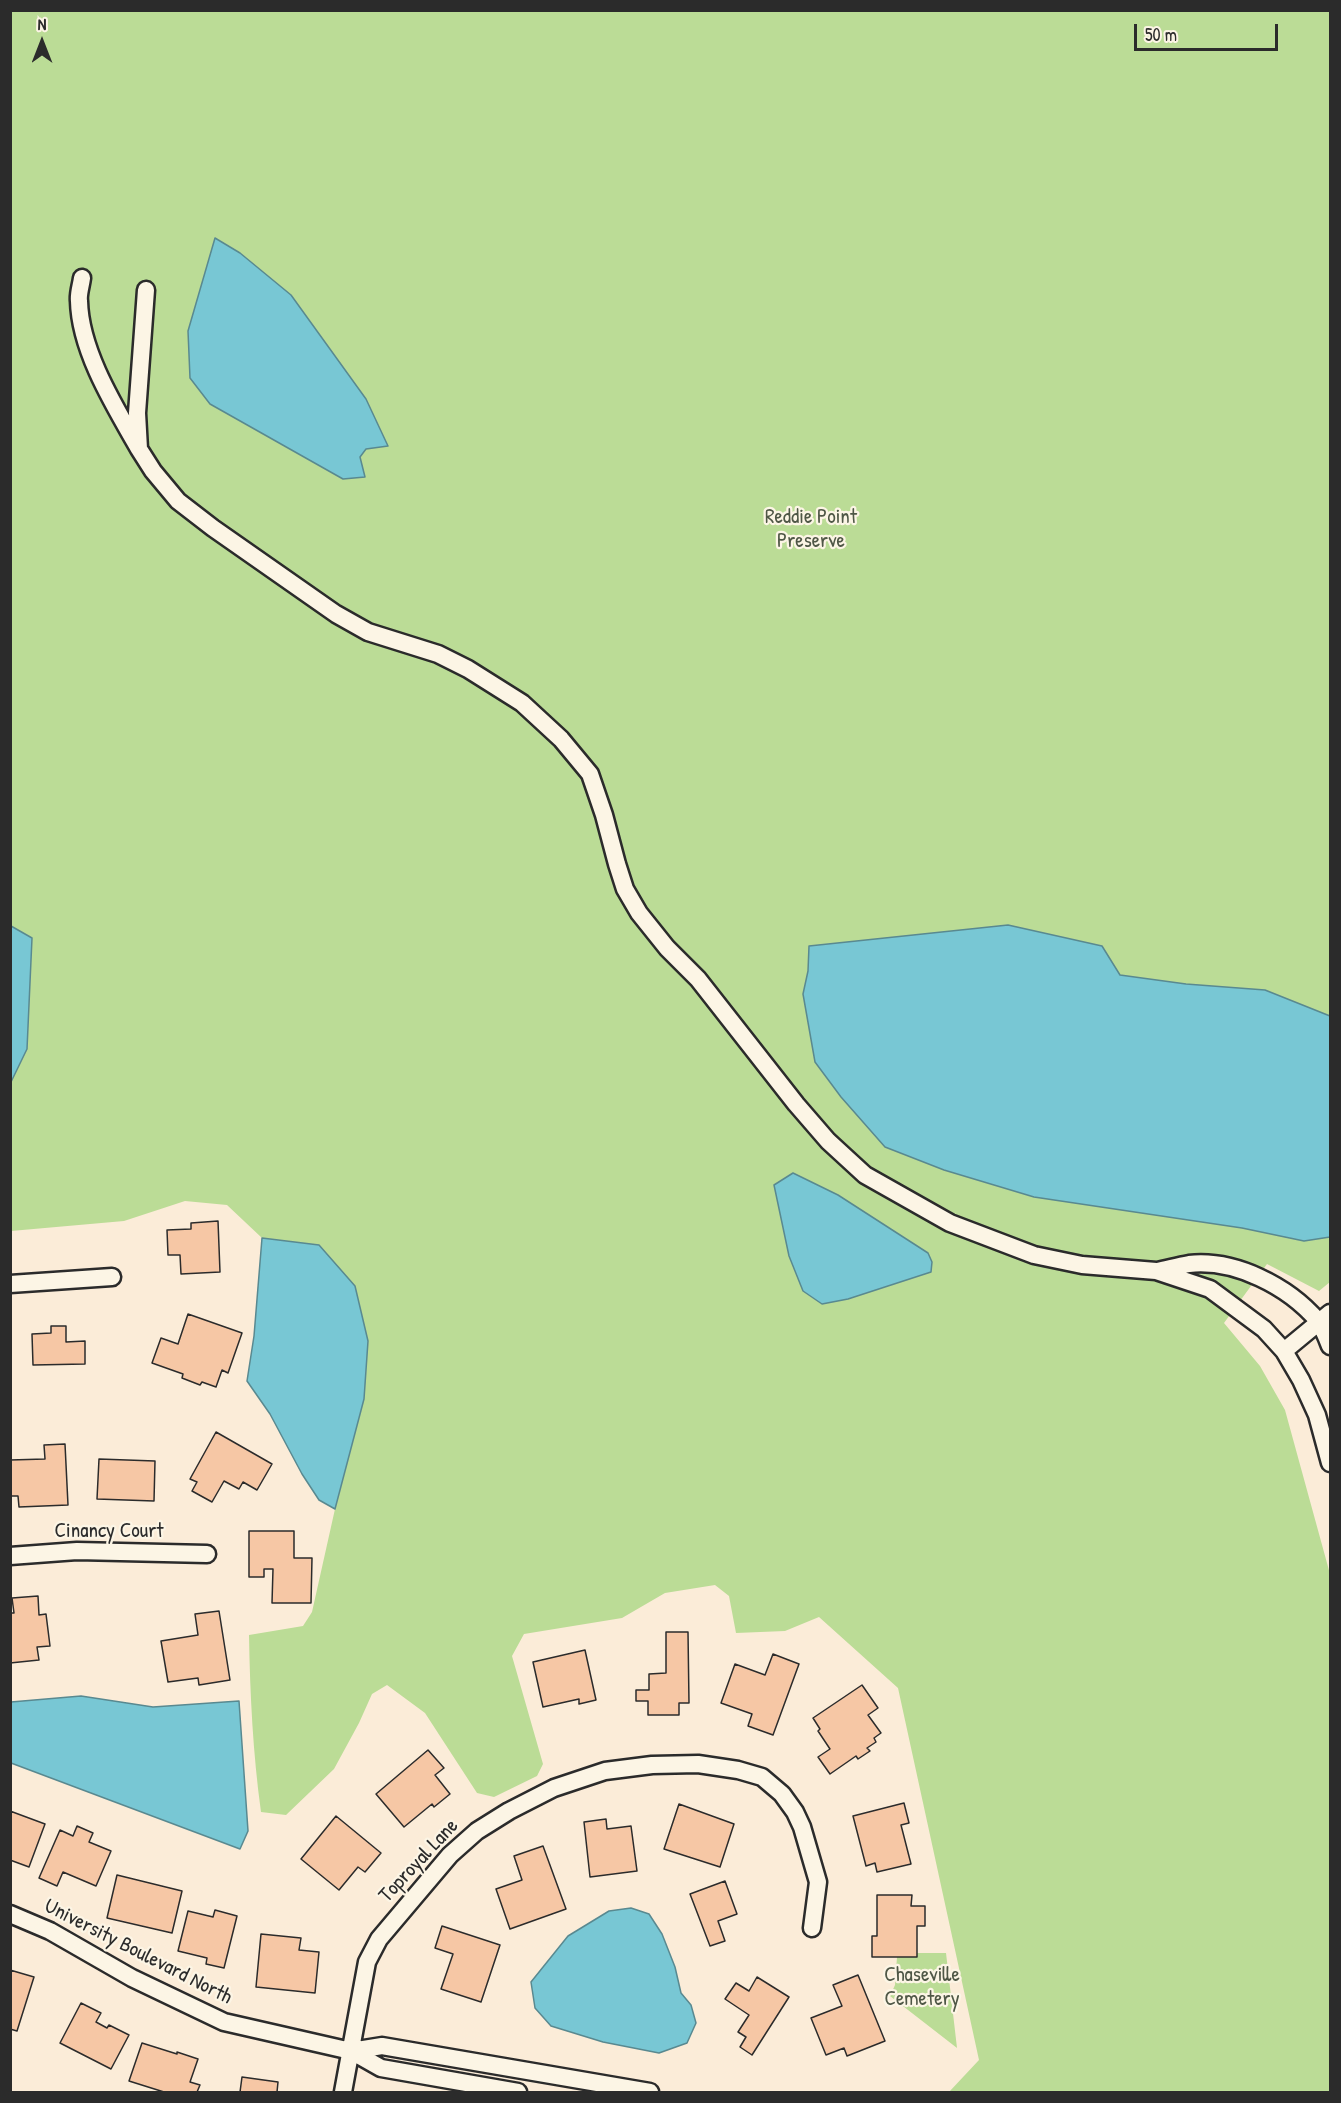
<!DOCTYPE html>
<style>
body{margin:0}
#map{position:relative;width:1341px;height:2103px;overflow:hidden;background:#fbecd8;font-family:"Patrick Hand",sans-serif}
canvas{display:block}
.frame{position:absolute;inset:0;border:12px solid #2b2b2b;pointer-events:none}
.north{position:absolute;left:12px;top:12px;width:60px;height:60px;-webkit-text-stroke:4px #fcf5e5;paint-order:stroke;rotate:0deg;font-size:16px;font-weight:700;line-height:24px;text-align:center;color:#2b2b2b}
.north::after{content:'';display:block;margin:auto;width:21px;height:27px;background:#2b2b2b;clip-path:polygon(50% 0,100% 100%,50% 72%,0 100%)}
.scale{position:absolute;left:1134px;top:24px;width:144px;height:27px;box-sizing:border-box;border:3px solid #2b2b2b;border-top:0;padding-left:8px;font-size:18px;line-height:21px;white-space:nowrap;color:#2b2b2b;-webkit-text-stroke:4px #fcf5e5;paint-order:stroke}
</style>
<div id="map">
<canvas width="1341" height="2103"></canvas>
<div class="frame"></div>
<div class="north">N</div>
<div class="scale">50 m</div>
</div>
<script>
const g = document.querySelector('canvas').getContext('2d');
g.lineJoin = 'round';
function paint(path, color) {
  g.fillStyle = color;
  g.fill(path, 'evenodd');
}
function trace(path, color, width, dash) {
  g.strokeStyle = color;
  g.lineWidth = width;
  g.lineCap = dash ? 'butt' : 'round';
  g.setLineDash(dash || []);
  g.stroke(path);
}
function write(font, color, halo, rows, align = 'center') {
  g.font = font + ' "Patrick Hand",sans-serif';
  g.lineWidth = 4.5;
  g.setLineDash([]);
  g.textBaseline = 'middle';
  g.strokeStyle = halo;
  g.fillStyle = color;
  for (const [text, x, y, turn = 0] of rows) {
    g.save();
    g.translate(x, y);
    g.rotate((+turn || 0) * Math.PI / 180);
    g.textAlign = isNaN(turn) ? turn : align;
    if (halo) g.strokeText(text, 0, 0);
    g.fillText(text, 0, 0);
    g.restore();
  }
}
paint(new Path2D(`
 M743,10L1330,11V1282L1319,1291L1267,1264L1224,1323L1260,1366L1285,1410L1330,1574V2092H949L979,2060L898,1688L819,1617L785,1631L736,1633L729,1596L715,1585L665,1593L622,1618L524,1634L512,1656L543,1764L537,1776L494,1797L477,1793L425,1713L387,1685L372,1694L359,1723L334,1769L286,1815L261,1812C253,1753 250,1695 249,1635L303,1626L312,1612L335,1509L364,1399L319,1245L262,1238L227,1205L185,1201L124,1221L11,1231L10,1082L27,1049L32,939L10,926L11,11Z
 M917,1953H946L957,2048L890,1996L895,1985L897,1957H917Z`), '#bbdc96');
const water = new Path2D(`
 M215,238L240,253L291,295L366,399L388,446L366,449L360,457L365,477L343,479L210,404L190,378L188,331Z
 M1008,925L1102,946L1120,975L1186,984L1265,990L1330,1016V1237L1304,1241L1242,1228L1034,1197L944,1170L885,1147L841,1097L815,1062L803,994L808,971L809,946Z
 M11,926L32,938L27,1049L11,1082Z
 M793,1173L838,1195L928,1253L932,1262L931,1272L848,1299L822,1304L803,1291L789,1256L774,1185Z
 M262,1238L319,1245L355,1286L368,1341L364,1399L335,1509L319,1500L302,1474L270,1414L247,1381L254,1336Z
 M81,1696L153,1707L239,1701L248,1831L240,1849L11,1763V1702Z
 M631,1908L649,1914L662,1934L675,1967L681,1993L691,2005L696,2023L687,2043L659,2053L603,2042L551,2026L535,2008L531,1982L568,1936L609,1911Z`);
paint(water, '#78c7d4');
trace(water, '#598990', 1.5);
const building = new Path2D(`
 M218,1221L220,1272L181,1274L180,1255H168L167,1230L191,1229V1223Z
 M188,1314L242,1333L228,1373L222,1370L216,1387L202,1382L200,1385L182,1378L183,1374L152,1363L161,1338L178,1344Z
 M51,1326H66V1342L85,1341V1364L33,1365L32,1334L51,1333Z
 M216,1432L272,1464L257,1490L243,1482L239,1489L224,1481L212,1502L192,1491L197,1482L190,1479Z
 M65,1444L68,1505L19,1507L18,1496H10V1460L45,1459L44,1445Z
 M99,1459L155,1461L154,1501L97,1499Z
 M249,1531H294V1558H312L311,1603H272L273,1569H264V1577H249Z
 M38,1596L39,1615L46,1614L50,1646L37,1647L39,1660L10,1663V1613H14L12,1598Z
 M219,1611L230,1680L199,1685L198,1678L168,1682L161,1641L198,1635L195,1614Z
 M666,1632H688L689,1703H679V1715H648V1701H636V1690H649V1674L666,1673Z
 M585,1650L596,1700L579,1704V1699L543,1707L533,1662Z
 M773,1654L799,1664L773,1735L748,1726L752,1714L721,1703L735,1664L765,1675Z
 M862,1685L878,1708L868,1715L881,1733L874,1738L876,1742L867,1748L870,1751L858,1759L856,1756L830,1774L818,1757L830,1749L818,1731L820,1729L813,1718Z
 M428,1750L444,1768L435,1775L450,1794L434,1807L432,1804L404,1827L376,1794Z
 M904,1803L909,1823L901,1825L911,1864L877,1872L875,1863L866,1866L853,1816Z
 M679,1804L734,1824L720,1867L664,1849Z
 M10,1811L45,1824L29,1867L10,1860Z
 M336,1816L381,1853L365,1872L358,1867L339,1890L301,1859Z
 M606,1819L607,1829L631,1826L637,1871L590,1877L584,1822Z
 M77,1826L93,1833L89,1842L111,1851L96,1886L63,1872L57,1886L39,1878L60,1830L73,1836Z
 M543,1846L566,1909L510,1929L496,1889L522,1880L514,1856Z
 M117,1875L182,1891L172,1933L107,1918Z
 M725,1881L737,1914L718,1921L725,1941L710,1946L690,1894Z
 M877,1895H912L911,1906H925V1926H917V1957H872V1936H877Z
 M215,1910L237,1916L224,1968L206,1964L207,1958L178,1951L188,1911L213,1917Z
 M442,1926L500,1945L481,2002L441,1989L453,1954L435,1948Z
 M261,1934L301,1938L299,1950L319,1952L315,1993L256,1987Z
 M10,1970L34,1977L17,2031L10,2029Z
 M858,1975L885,2041L847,2056L844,2048L826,2055L811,2018L842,2006L833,1985Z
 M757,1977L789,1997L752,2055L740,2047L746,2037L738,2032L749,2015L725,1999L736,1983L749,1991Z
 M81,2003L101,2013L96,2022L107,2028L109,2025L129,2035L111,2069L60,2043Z
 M142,2043L177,2054V2052L198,2059L190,2082L200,2085L197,2092H164L129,2081Z
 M242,2077L278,2082L277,2092H240Z`);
paint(building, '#f6c7a5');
trace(building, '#2b2b2b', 1.5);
const minor = new Path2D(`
 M82,278C81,286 78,294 79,301C80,351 115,407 139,449L137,413L146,290
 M139,449L153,471L178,501L213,528L336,614L368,632L438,654L468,669L522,703L561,739L590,774L604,815L617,864L625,889L639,913L667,948L698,979L796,1104L828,1141L865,1175L950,1223L1034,1255L1082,1265L1156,1271L1210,1289L1264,1329L1284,1351L1301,1380L1317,1415L1330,1463
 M1157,1271C1167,1269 1178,1266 1189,1264C1235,1259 1288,1286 1318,1321C1323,1328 1327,1338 1330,1346
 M10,1284L112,1277
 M1284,1351L1330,1313
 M10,1556L77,1551L207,1554
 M10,1914L50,1931L132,1978L224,2022L351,2051L381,2068L518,2092
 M351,2051L382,2046L650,2092
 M343,2092L367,1962L379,1939L450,1855L477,1831L509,1811L554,1788L605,1771L652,1765L698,1764L738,1770L762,1777L782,1794L795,1812L802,1827L818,1882L812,1928`);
trace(minor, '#2b2b2b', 21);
trace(minor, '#fcf5e5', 16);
write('21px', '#4f5746', '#fcf5e5', [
 ["Reddie Point",811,517],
 ["Preserve",811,541],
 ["Chaseville",922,1975],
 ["Cemetery",922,1999]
]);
write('21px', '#2b2b2b', '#fcf5e5', [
 ["Cinancy Court",109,1531],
 ["Toproyal Lane",419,1861,-47],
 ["University Boulevard North",138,1952,27]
]);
</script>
